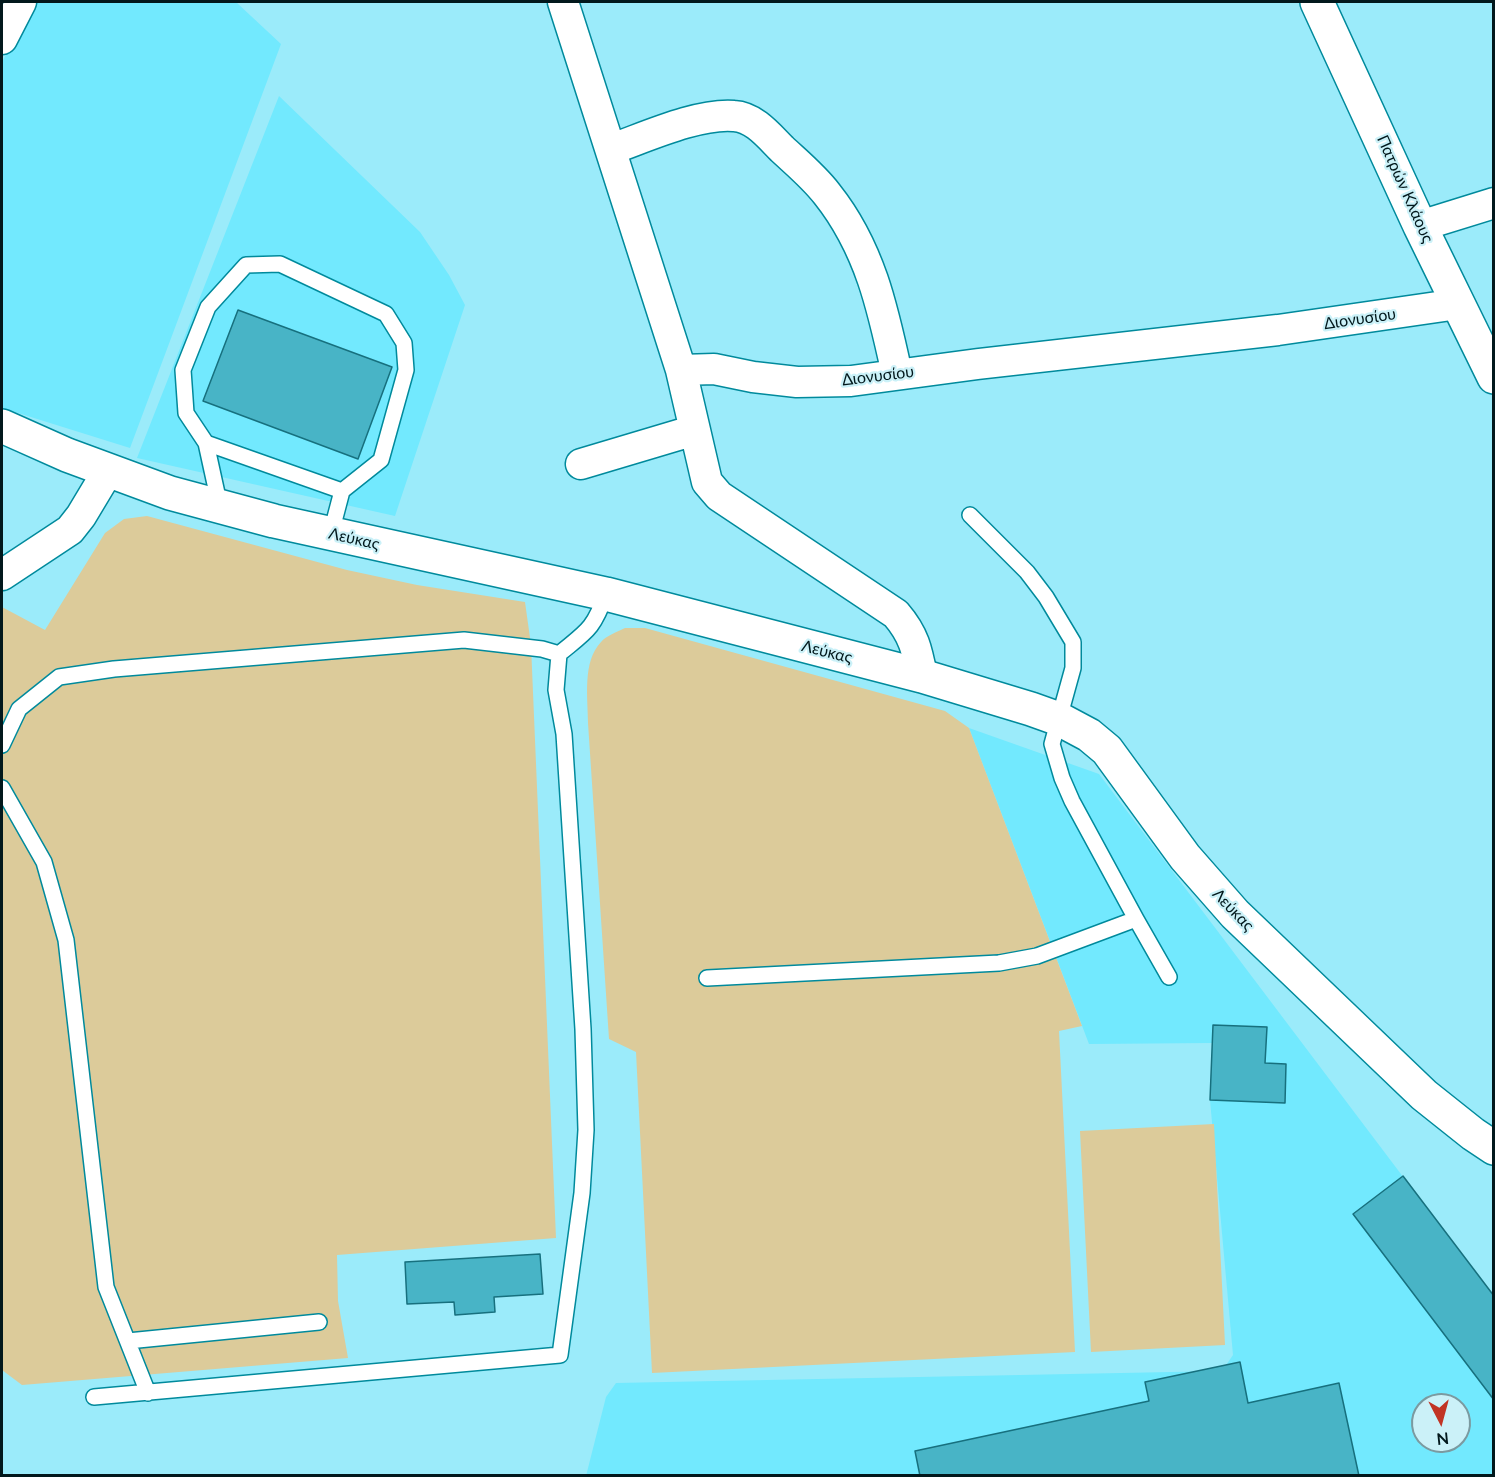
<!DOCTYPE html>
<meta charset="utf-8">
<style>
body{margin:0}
#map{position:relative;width:1495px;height:1477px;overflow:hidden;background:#9bebfa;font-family:Lato,sans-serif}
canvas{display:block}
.frame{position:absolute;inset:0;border:3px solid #02181c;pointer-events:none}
.north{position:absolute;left:1411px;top:1393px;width:60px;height:60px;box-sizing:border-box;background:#cbf1f8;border:2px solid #7b9aa0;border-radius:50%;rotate:174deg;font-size:16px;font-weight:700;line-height:24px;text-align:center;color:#02181c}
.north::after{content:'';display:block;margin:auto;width:21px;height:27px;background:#c13424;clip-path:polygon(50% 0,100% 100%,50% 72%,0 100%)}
</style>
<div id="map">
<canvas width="1495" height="1477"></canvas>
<div class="frame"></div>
<div class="north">N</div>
</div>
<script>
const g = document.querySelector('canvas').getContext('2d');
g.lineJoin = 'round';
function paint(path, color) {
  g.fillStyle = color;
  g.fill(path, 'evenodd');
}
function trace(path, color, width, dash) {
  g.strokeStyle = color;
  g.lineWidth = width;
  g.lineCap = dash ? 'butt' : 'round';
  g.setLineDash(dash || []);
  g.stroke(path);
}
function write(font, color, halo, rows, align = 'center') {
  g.font = font + ' Lato,sans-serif';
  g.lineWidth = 4.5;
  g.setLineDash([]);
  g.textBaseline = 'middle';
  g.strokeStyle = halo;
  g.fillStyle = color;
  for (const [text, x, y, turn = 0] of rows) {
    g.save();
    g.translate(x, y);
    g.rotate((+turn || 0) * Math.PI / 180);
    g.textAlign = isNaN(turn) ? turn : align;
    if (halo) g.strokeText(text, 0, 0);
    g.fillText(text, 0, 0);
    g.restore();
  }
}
paint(new Path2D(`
 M34,2H236L281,44L130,448L2,408V62Z
 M279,96L420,232L449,275L465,305L395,516L137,458Z
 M969,728L1099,774L1493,1296V1475L586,1476L606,1397L616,1383L1222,1371L1233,1355L1210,1100L1212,1043L1089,1044ZM1423,1405H1459V1441H1423Z`), '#72e9fe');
paint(new Path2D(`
 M147,516L347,570L417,585L525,602L531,645L556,1238L337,1255L338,1301L348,1358L22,1385L2,1370V607L45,630L105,533L124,519Z
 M625,628H645L945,711L969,728L1082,1026L1059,1031L1075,1352L652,1373L636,1052L609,1039L588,723C588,698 582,662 601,642C606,636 617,632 625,628Z
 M1214,1124L1225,1345L1091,1352L1080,1131Z`), '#dccb9a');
const building = new Path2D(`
 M238,310L392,367L358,459L203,401Z
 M1213,1025L1267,1027L1265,1063L1286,1064L1285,1103L1210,1100Z
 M1403,1176L1494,1296V1400L1353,1214Z
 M540,1254L543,1294L494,1297L495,1312L455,1315L454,1302L407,1304L405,1262Z
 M1240,1362L1248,1403L1339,1383L1359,1476H920L915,1451L1149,1401L1145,1382Z`);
paint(building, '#48b4c6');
trace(building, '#17707e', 1.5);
const service = new Path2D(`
 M206,443L342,491
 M220,507L206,443L186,413L183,370L208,307L246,265L280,264L386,314L404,343L406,370L381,460L342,491L331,533
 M970,515L1027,572L1046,597L1073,642V668L1052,744L1062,778L1072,801L1136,919L1169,977
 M2,745L19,709L59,677L114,669L464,640L542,649L559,654
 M2,788L44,862L66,940L106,1287L148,1393
 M707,978L999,963L1037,956L1136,919
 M128,1341L319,1322
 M94,1397L560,1355L582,1193L586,1130L583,1029L564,734L556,690L559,654C587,631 593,630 606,594`);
const minor = new Path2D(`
 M563,2L681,370L707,482L719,496L896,614C914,635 917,650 922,676
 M2,39L21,2
 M612,149C646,137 698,113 734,116C754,117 769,136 782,149C797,163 814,177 827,194C870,248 883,309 897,374
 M1420,226L1494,203
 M681,370L714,369L753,377L797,382L851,381L978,364L1278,330L1458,304
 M581,464L695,430
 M2,575L70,530L81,516L108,471`);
const tertiary = new Path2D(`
 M2,426L67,455L170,493L274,521L606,594L922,676L1031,709L1059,719L1089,735L1107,750L1185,857L1235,914L1424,1095L1473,1134L1494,1148`);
const secondary = new Path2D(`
 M1317,2L1420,226L1494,377`);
trace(service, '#008a9c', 18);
trace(minor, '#008a9c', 33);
trace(tertiary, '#008a9c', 36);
trace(secondary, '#008a9c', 36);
trace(service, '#fff', 15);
trace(minor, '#fff', 30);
trace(tertiary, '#fff', 33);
trace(secondary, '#fff', 33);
write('16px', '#02181c', '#cbf1f8', [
 ["Πατρών Κλάους",1405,189,66],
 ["Διονυσίου",1360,319,-8],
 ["Διονυσίου",878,376,-7],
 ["Λεύκας",354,539,13],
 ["Λεύκας",827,652,14],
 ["Λεύκας",1233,910,46]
]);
</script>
